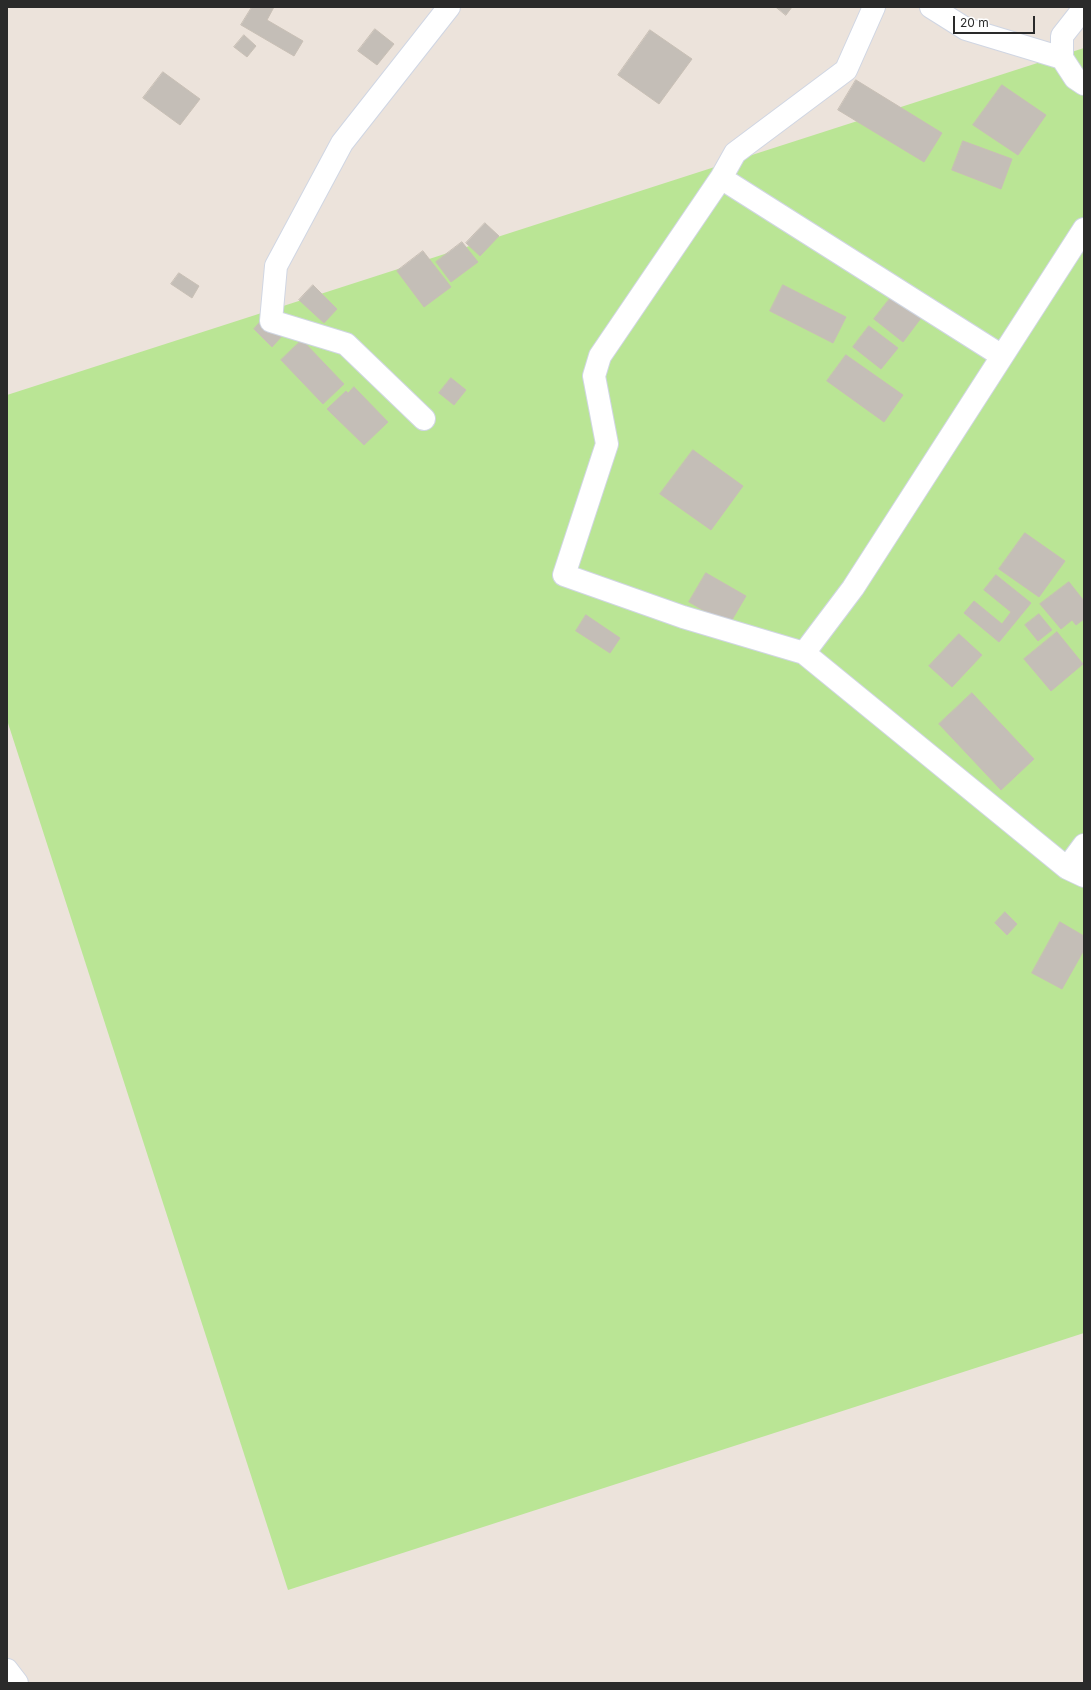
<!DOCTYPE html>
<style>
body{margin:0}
#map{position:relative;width:1091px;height:1690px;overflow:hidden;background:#ece3db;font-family:Inter,sans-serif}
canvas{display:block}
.frame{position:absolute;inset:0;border:8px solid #2a2a2a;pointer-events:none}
.scale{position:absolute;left:953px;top:16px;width:82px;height:18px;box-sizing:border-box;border:2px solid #2a2a2a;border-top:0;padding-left:5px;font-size:12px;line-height:14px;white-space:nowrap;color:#2a2a2a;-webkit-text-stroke:3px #fff;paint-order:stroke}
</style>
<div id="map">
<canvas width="1091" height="1690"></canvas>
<div class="frame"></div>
<div class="scale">20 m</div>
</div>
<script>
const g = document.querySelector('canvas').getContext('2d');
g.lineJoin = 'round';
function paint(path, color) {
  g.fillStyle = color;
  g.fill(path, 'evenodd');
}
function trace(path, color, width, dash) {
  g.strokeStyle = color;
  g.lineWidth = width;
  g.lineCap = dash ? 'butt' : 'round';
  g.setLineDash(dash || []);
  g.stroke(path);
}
paint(new Path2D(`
 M1084,48V1333L288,1590L7,720V395Z`), '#bae595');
const building = new Path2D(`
 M252,7H274L267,20L303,41L294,56L241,25Z
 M776,7H792L786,15Z
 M375,29L394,44L377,65L358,51Z
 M650,30L692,59L659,104L618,75Z
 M244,35L256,46L247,57L234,47Z
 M163,72L200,99L180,125L143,98Z
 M856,80L942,133L924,162L838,110Z
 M1002,85L1046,115L1018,155L973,125Z
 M963,141L1012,159L1001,189L952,170Z
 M485,223L499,236L480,256L466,243Z
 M462,242L478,262L451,282L436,262Z
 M423,251L451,287L424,307L397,271Z
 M179,273L199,286L192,298L171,284Z
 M313,285L337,309L324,323L299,300Z
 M783,285L846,317L833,343L770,311Z
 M892,296L921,318L903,342L874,319Z
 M264,318L282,336L272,347L254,329Z
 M869,326L898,348L881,369L853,347Z
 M302,340L344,384L323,404L281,360Z
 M846,355L903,395L884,422L827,381Z
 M451,378L466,390L454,405L439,393Z
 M354,387L388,422L364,445L327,409L346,391L348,393Z
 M693,450L743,486L711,530L660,494Z
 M1025,533L1065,561L1039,597L999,569Z
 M706,573L746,596L729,625L689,602Z
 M996,575L1031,603L999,642L964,613L974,601L1002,624L1011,612L984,590Z
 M1069,582L1084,601V619L1076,625L1072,620L1061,629L1040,604Z
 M1039,614L1052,630L1038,641L1025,625Z
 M586,615L620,638L610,653L576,631Z
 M1057,632L1083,664L1051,691L1024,659Z
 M959,634L982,655L952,687L929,666Z
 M972,693L1034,759L1001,790L939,724Z
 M1005,912L1017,924L1007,935L995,923Z
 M1060,922L1084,936V950L1062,989L1032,973Z`);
paint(building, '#c4beb7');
trace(building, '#c8bfb5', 1);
const street = new Path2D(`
 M931,7L966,29L1062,58
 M1084,8L1062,36V58L1075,78L1084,84
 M721,178L1002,356
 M424,419L346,344L271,321L276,266L342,143L449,7
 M804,653L683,617L564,575L607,444L594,376L600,356L721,178L735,153L846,70L874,7
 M1084,845L1067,868L1084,876
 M1067,868L804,653L853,588L1084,229
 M7,1670L17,1683`);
trace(street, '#d0d6e3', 24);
trace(street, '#fff', 22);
</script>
